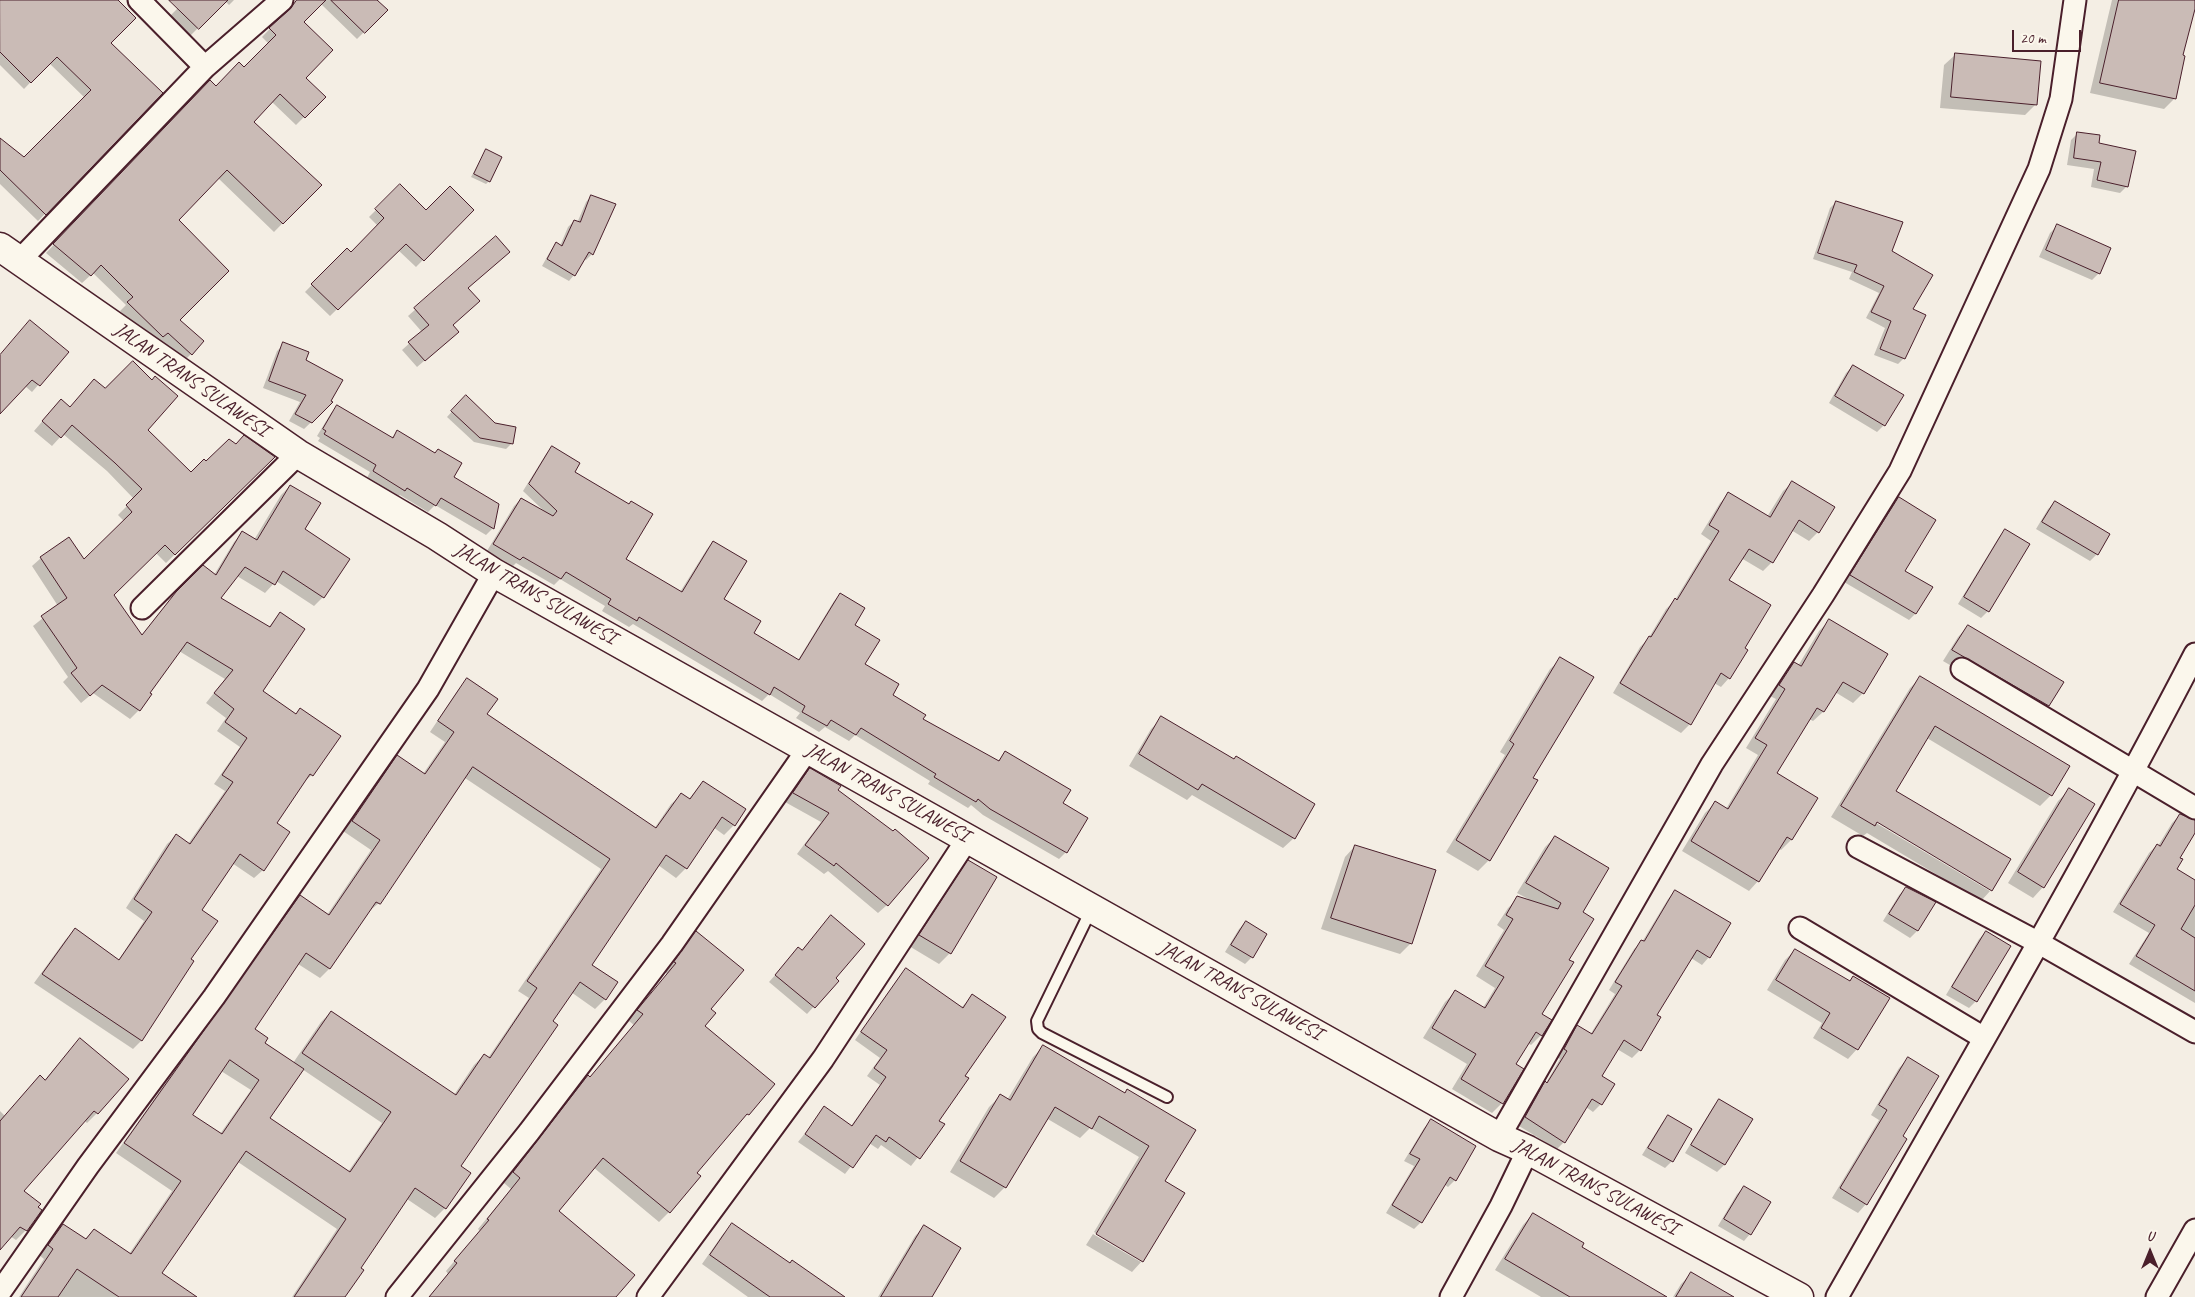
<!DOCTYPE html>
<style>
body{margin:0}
#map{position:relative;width:2195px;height:1297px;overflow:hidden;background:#f4eee4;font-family:Caveat,sans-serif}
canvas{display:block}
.north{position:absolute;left:2125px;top:1227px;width:50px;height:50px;-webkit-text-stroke:4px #fbf7ec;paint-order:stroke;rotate:0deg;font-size:14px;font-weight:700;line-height:20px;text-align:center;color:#4a1f2b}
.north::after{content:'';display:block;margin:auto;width:18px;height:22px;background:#4a1f2b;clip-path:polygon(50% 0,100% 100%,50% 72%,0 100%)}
.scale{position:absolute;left:2012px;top:30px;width:69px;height:22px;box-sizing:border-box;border:2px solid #4a1f2b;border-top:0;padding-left:6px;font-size:15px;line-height:18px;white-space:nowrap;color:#4a1f2b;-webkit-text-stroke:4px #fbf7ec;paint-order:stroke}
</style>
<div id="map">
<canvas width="2195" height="1297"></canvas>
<div class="north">U</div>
<div class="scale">20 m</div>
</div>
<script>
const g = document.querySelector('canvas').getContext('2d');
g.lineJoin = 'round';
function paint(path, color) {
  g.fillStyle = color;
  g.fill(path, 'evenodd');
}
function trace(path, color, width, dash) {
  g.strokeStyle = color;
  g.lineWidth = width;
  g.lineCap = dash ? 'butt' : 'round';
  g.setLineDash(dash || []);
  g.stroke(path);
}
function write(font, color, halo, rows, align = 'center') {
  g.font = font + ' Caveat,sans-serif';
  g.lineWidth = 4;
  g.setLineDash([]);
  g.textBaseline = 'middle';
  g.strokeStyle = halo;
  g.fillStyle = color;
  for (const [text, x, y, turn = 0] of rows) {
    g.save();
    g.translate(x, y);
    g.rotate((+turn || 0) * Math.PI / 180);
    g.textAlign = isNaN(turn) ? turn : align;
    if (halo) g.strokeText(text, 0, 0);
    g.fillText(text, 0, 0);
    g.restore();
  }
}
paint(new Path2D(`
 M0,0H117L110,43L161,93L38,221L0,184V139L24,159L85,98L49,63L24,89L0,65Z
 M186,0H234L229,5L225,1L188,38L168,18Z
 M298,0H379L377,2L386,10L357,39L321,4L302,22L304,78L324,97L296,125L272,102L252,122L320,185L274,232L218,178L177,220L178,320L191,354L183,362L159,340L154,345L120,311L126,305L93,273L82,283L46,253L210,82L216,87L244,68L269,44L262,37Z
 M2112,0H2195L2181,56L2175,98L2164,109L2090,93Z
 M1955,55L2036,104L2025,115L1940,108L1944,65Z
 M2078,133L2097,144L2127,186L2120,193L2091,187L2094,169L2067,165L2071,140Z
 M486,151L489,181L486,184L471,177Z
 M400,186L426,212L472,210L416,267L398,250L330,316L305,292L347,249L351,253L378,226L369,217Z
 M591,196L592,254L586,260L584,259L574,275L569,281L542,266L551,250L557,244L560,246L568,227L574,221L577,223L586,202Z
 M1836,202L1911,309L1904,358L1898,364L1874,355L1885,328L1866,318L1879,293L1849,279L1852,272L1813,259L1830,208Z
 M2057,226L2099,273L2092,280L2039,257L2050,233Z
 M496,238L467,288L451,325L450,339L417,367L402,350L422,332L408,316Z
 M284,344L305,361L331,403L304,429L289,421L300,402L263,388L277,351Z
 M67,352L32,392L25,386L0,412V355Z
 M1853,366L1884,425L1877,432L1829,403L1846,373Z
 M466,396L512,443L506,449L474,442L447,417Z
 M338,407L391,438L398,432L452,477L493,528L486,535L435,505L428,512L400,495L397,497L367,478L370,472L318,441L320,438L317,436L331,413Z
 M70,408L147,430L191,474L235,446L273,457L166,563L156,553L112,595L141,636L168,602L204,567L214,575L234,542L243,533L254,540L281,495L290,486L304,530L348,560L323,597L314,606L276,581L265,593L237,576L219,598L268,628L280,613L261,691L295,715L300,710L312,775L302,783L275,824L263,870L254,878L232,863L200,910L190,960L192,961L141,1041L133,1049L34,983L66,939L75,930L118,961L144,921L126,908L167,844L176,836L188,844L225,791L214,784L240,747L217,731L226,718L206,703L225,679L179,651L148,693L139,710L130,719L93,693L81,703L63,682L68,677L33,626L58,606L32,566L41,558L83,561L124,521L118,515L134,499L107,471L63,434L52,446L34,431L52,410Z
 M552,447L573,472L624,559L680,592L707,549L713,542L723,600L752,634L798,660L834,601L840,595L853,625L864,665L891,695L922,720L997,762L1005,753L1061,803L1066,852L1059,859L983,815L971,805L968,808L928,784L930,781L855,735L849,741L825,727L819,732L796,718L800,713L769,694L762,701L633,624L629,627L602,611L605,606L560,579L554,585L516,563L513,566L487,551L514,506L521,499L544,511L523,491L546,454Z
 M1792,483L1818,532L1809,541L1791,530L1772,562L1763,571L1741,558L1728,581L1743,648L1729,678L1721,687L1714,683L1690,724L1681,733L1613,693L1640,647L1648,639L1666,609L1675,600L1711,541L1701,534L1720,503L1729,494L1767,517L1783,491Z
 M1899,499L1903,571L1916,613L1909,620L1844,582L1892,506Z
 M2055,502L2097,554L2090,561L2036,529L2048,509Z
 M2006,530L1988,611L1981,618L1958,604L1999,537Z
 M1829,621L1863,693L1853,703L1835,692L1823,712L1813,721L1809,719L1775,774L1816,798L1791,840L1781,850L1778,848L1758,881L1749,891L1682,851L1705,813L1715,803L1726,809L1758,755L1746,748L1776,699L1770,696L1784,673L1794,663L1798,666L1819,631Z
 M1968,626L2062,682L2048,706L2037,716L1943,661L1958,637Z
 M1561,659L1532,778L1489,860L1478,871L1446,852L1505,755L1500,752L1550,669Z
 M1921,677L2069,766L2051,795L2040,806L1927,738L1894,791L2009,860L1991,890L1981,901L1867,833L1863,836L1831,817L1910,688ZM1873,818L1990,888V891L1871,820Z
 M468,680L485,715L654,829L671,804L681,795L688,800L703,782L734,825L724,835L713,827L686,868L676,878L658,865L590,965L605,999L595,1009L571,992L460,1167L469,1173L445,1208L435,1218L407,1199L359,1268L343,1297H292L337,1229L238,1162L160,1274L194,1297H19L44,1259L39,1255L53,1235L63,1225L84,1240L94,1230L129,1254L172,1191L116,1153L291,906L300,897L327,915L371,850L343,831L388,766L398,757L423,774L445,742L430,732L458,690ZM465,778L601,869L518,991L529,998L488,1058L484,1055L474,1065L454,1095L331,1012L321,1022L293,1063L263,1043L253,1029L298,964L320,978L329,969L368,912L379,903ZM302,1069L382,1123L348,1172L268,1119ZM221,1071L251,1090L220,1134L191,1115Z
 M1162,718L1294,838L1283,848L1192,795L1187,800L1129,766L1151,729Z
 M810,770L837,790L887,905L878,913L828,871L824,874L797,854L821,822L785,802Z
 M2069,790L2043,887L2033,898L2008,883L2058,801Z
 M2180,815L2195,822V831L2179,858L2175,870L2195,881V1003L2129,964L2149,933L2113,912L2149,853L2157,845L2158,846L2172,823Z
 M1555,837L1581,913L1568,960L1541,1015V1035L1531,1045L1528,1043L1515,1065L1502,1103L1492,1113L1452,1089L1467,1064L1423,1038L1445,1002L1455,992L1483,1008L1495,988L1476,976L1504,930L1497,925L1508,908L1518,898L1530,900L1517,893L1545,847Z
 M1355,846L1411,943L1400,954L1321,929L1345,857Z
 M969,862L950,953L939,964L909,946L958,872Z
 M1906,888L1917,931L1910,938L1883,921L1899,895Z
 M1675,891L1709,957L1702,965L1691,958L1656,1015L1640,1050L1632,1058L1617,1049L1600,1076L1601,1104L1593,1112L1586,1107L1564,1142L1557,1149L1519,1126L1538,1091L1546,1083L1560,1059L1557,1057L1570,1035L1577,1027L1590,1035L1615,994L1609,990L1634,949L1642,942L1668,899Z
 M1246,922L1252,957L1245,964L1225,952L1239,929Z
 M1986,932L2009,946L1976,1001L1969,1008L1946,995L1979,939Z
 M696,933L710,1009L704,1026L773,1084L695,1173L669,1212L659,1222L593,1167L557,1211L614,1297H429L448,1274L446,1271L480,1231L478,1229L511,1189L504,1183L578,1086L588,1076L590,1078L634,1025L629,1021L667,974L665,972L687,942Z
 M1795,950L1848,982L1853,977L1857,1049L1848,1059L1813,1038L1822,1023L1767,990L1785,960Z
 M801,951L837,981L807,1014L769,982L792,956Z
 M906,970L961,1008L972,996L963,1076L937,1121L943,1125L911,1166L881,1145L878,1149L869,1143L845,1174L798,1142L825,1108L851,1126L880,1085L867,1076L880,1058L855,1040L899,977Z
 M1044,1046L1124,1094L1127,1091L1163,1182L1142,1261L1132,1272L1086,1245L1093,1234L1141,1262V1259L1094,1232L1139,1157L1090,1128L1080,1138L1046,1118L1005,1187L994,1198L950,1172L989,1107L1000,1096L1007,1100L1033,1057Z
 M71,1049L97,1113L87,1123L84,1120L22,1191L26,1230L16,1240L10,1236L0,1248V1111L5,1116L44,1081Z
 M1908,1059L1901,1137L1866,1204L1858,1213L1832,1198L1879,1120L1871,1115L1899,1068Z
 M1719,1100L1751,1119L1724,1165L1717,1172L1685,1153L1713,1107Z
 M1669,1116L1690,1130L1672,1161L1665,1168L1642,1155L1662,1123Z
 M1431,1121L1455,1180L1448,1187L1444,1184L1421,1222L1414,1229L1386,1213L1414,1166L1404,1161L1424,1128Z
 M1744,1188L1750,1234L1744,1241L1718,1226L1737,1194Z
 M1533,1214L1581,1247L1664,1297H1541L1495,1270L1523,1225Z
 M733,1225L789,1264L842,1297H748L702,1264L723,1234Z
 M924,1227L930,1297H878L915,1236Z
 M1692,1273L1724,1297H1673L1681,1284Z`), '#0003');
const building = new Path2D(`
 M0,0H118L136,18L111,43L163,93L46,215L0,170V138L24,157L91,90L57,57L31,83L0,52Z
 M169,0H228L199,29Z
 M297,0H326L304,22L333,50L306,78L326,97L305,118L280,94L254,122L322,185L283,224L227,170L179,220L229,271L180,320L204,341L192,355L168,333L163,337L127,302L133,297L101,265L91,276L53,244L210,80L216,86L239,62L244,67L276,35L269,28L290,9Z
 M331,0H377L388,10L365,33Z
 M2119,0H2195V9L2183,55L2185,56L2176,99L2100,83Z
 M1955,53L2041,61L2037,105L1951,97Z
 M2077,132L2100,135L2099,143L2136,151L2128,187L2097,180L2101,162L2074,158Z
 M486,149L502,157L490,182L474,174Z
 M400,184L426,210L450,186L474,210L424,261L406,244L338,310L311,284L347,248L351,252L384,218L375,209Z
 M591,195L616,204L593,255L589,252L575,276L547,259L556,242L562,246L574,220L580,222Z
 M1836,201L1903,222L1892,251L1933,275L1913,309L1926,315L1905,359L1880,349L1891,321L1871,312L1884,286L1854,272L1857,265L1818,253Z
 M2057,224L2111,248L2100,274L2046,250Z
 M496,236L510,252L468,288L480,301L453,325L459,332L425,361L408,342L429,325L414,308Z
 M30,320L69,352L40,386L32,380L0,414V355Z
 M283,342L309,352L306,360L343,380L331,401L333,402L312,423L295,414L306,395L269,381Z
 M133,361L152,380L155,376L178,396L148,430L191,472L204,459L206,461L229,439L236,444L244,435L275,457L175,555L165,545L114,595L142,635L176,592L203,565L216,575L242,531L257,540L290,485L321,503L305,529L350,559L324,598L283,571L275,585L245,567L221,598L270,627L280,612L305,629L263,691L296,714L300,708L341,736L313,776L310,774L277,823L290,832L264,871L240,854L202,910L218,921L191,959L194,961L142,1041L42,974L75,928L119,960L152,912L134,899L176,834L190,844L233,782L222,775L247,738L225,722L234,709L214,693L233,670L187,642L150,693L152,694L140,711L102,685L90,696L71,673L77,668L41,616L67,598L40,557L69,537L84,559L132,512L126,505L142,489L115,463L72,425L61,438L42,421L61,399L70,407L94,379L105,388Z
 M1853,365L1904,395L1885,426L1835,396Z
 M466,395L495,423L516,427L513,444L480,438L451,411Z
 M337,405L393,438L397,430L435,453L438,449L462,463L454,477L499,504L494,529L441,498L436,506L407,488L405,491L373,471L376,465L324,434L326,431L323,429Z
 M552,446L580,463L575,472L629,504L631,501L653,514L626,559L682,592L713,541L747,561L724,599L761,621L754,633L799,660L840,593L865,608L855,625L880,640L865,664L899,684L893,695L926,715L923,719L999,761L1005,751L1071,790L1063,803L1088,818L1067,853L990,809L978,799L976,802L934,777L936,774L861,728L856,735L831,720L827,726L802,712L805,706L774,687L770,695L639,617L637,621L608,604L611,599L566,572L561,579L523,557L520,560L493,544L521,498L553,516L557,511L529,484Z
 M1792,481L1835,507L1819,533L1799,520L1773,563L1749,549L1729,580L1771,605L1745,648L1748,650L1730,679L1721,673L1691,725L1620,683L1649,636L1651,637L1675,598L1677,600L1719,531L1709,525L1728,492L1770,517Z
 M1899,497L1936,520L1905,571L1933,587L1916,614L1850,575Z
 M2055,501L2110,534L2098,555L2042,522Z
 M2005,529L2030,544L1989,612L1964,597Z
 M1829,619L1888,654L1864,694L1843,682L1824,712L1817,708L1777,773L1818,798L1792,840L1787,837L1759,882L1691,841L1715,801L1728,809L1767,745L1755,738L1785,689L1779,685L1794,662L1801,666Z
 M1968,625L2064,682L2049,706L1952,650Z
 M1560,657L1594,677L1533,778L1538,780L1490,861L1456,840L1514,744L1510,741Z
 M1920,676L2070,766L2052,796L1935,726L1896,791L2011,859L1992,891L1877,822L1875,826L1841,806Z
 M467,678L498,699L487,714L656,828L681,793L690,799L703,781L746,809L735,826L722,817L687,869L666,855L592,965L618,982L606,1000L580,982L553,1021L558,1025L461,1166L471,1173L446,1209L415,1188L361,1268L364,1270L345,1297H294L346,1219L246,1151L162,1273L197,1297H119L77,1269L58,1297H21L53,1249L48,1245L63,1224L86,1239L94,1229L131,1254L181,1181L124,1143L300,895L329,915L380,840L352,821L397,755L425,774L454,732L438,721ZM473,767L610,859L527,981L537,988L490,1058L484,1054L456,1095L331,1011L302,1053L391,1112L350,1172L270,1118L304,1069L265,1043L268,1038L255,1029L306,953L330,969L376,902L380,904ZM230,1060L259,1080L222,1134L193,1115Z
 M1161,716L1234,759L1236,756L1315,804L1295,839L1202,784L1198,790L1139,754Z
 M810,768L841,786L838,790L893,831L895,829L929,858L888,906L836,863L834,866L805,845L829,813L793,793Z
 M2069,788L2095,804L2044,888L2018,872Z
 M2180,814L2195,820V833L2180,858L2183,859L2177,869L2195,880V905L2181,929L2195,938V991L2136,956L2155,925L2120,904L2157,844L2160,846Z
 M1555,836L1609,868L1583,912L1594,919L1569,960L1574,962L1542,1014L1552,1020L1542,1036L1536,1032L1516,1064L1524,1069L1503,1104L1461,1079L1476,1054L1432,1028L1455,990L1485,1008L1504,977L1485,966L1513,919L1506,915L1517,896L1558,909L1561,903L1526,883Z
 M1355,845L1436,870L1412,944L1331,918Z
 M968,860L997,877L951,954L919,935Z
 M1906,887L1936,902L1918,931L1889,914Z
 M1675,890L1731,923L1710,958L1697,950L1657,1015L1661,1017L1641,1051L1624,1040L1602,1076L1615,1084L1602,1105L1592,1099L1565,1143L1525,1117L1545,1081L1547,1083L1567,1051L1564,1049L1577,1025L1592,1034L1622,986L1615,982L1641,940L1644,941Z
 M831,915L865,944L836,978L839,981L815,1008L775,975L798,947L802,950Z
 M1246,921L1267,934L1253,958L1231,945Z
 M696,931L744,970L711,1009L716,1013L705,1026L775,1084L749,1115L747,1114L697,1173L701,1176L670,1213L603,1158L559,1211L635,1275L616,1297H429L457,1263L454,1261L489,1220L487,1219L520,1178L513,1172L588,1075L590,1077L643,1014L637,1010L676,963L674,962Z
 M1986,931L2011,946L1977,1002L1952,987Z
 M1795,949L1850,981L1853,976L1890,998L1858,1050L1821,1028L1830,1013L1776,980Z
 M906,968L963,1008L972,994L1006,1017L965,1076L969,1078L939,1121L945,1124L920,1159L889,1137L886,1142L876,1135L853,1168L805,1134L824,1106L852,1126L886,1077L874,1068L887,1050L861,1032Z
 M80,1038L129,1079L98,1114L94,1111L24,1191L41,1204L38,1207L42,1210L27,1231L20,1227L0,1250V1121L40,1075L45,1080Z
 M1043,1045L1125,1093L1127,1089L1196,1130L1165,1181L1185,1193L1143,1262L1096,1234L1149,1146L1099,1116L1092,1129L1055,1107L1006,1188L960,1161L1000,1094L1010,1100Z
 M1908,1057L1939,1076L1903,1136L1907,1139L1867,1205L1840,1188L1887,1110L1879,1105Z
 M1719,1099L1753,1119L1725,1165L1691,1145Z
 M1668,1115L1692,1129L1673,1162L1648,1148Z
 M1431,1119L1476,1146L1456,1181L1450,1177L1422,1223L1392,1205L1420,1159L1410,1154Z
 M1744,1186L1771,1202L1751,1235L1724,1219Z
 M1533,1213L1584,1243L1582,1247L1667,1297H1570L1505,1259Z
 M732,1223L790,1263L792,1260L845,1297H770L710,1255Z
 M924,1225L961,1248L932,1297H881Z
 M1691,1272L1734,1297H1676Z`);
paint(building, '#cabbb6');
trace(building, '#4a1f2b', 1);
const service = new Path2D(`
 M1091,910L1037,1021L1038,1029L1042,1033L1167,1097`);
const minor = new Path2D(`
 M139,0L205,67
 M19,261L205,67L282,0
 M142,608L298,454
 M1962,669L2195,808
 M1858,847L2039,943L2195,1032
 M1800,928L1984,1038
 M1499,1137L1712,764L1823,595L1900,471L2039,169L2061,99L2075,0
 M0,1292L88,1166L214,997L428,689L494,573
 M397,1297L529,1132L672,944L808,749
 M648,1297L823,1059L968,838
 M1451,1297L1501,1206L1528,1150
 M1837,1297C1958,1084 2082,872 2195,654
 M2157,1297L2195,1230`);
const trunk = new Path2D(`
 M0,247L298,454L437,536L494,573L1499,1137L1528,1150L1799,1297`);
trace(service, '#4a1f2b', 14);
trace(minor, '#4a1f2b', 25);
trace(trunk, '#4a1f2b', 31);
trace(service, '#fbf7ec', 10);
trace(minor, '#fbf7ec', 21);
trace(trunk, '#fbf7ec', 28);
write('20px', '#4a1f2b', '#fbf7ec', [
 ["JALAN TRANS SULAWESI",191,380,35],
 ["JALAN TRANS SULAWESI",535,594,30],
 ["JALAN TRANS SULAWESI",887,793,29],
 ["JALAN TRANS SULAWESI",1240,991,29],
 ["JALAN TRANS SULAWESI",1595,1187,28]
]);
</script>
